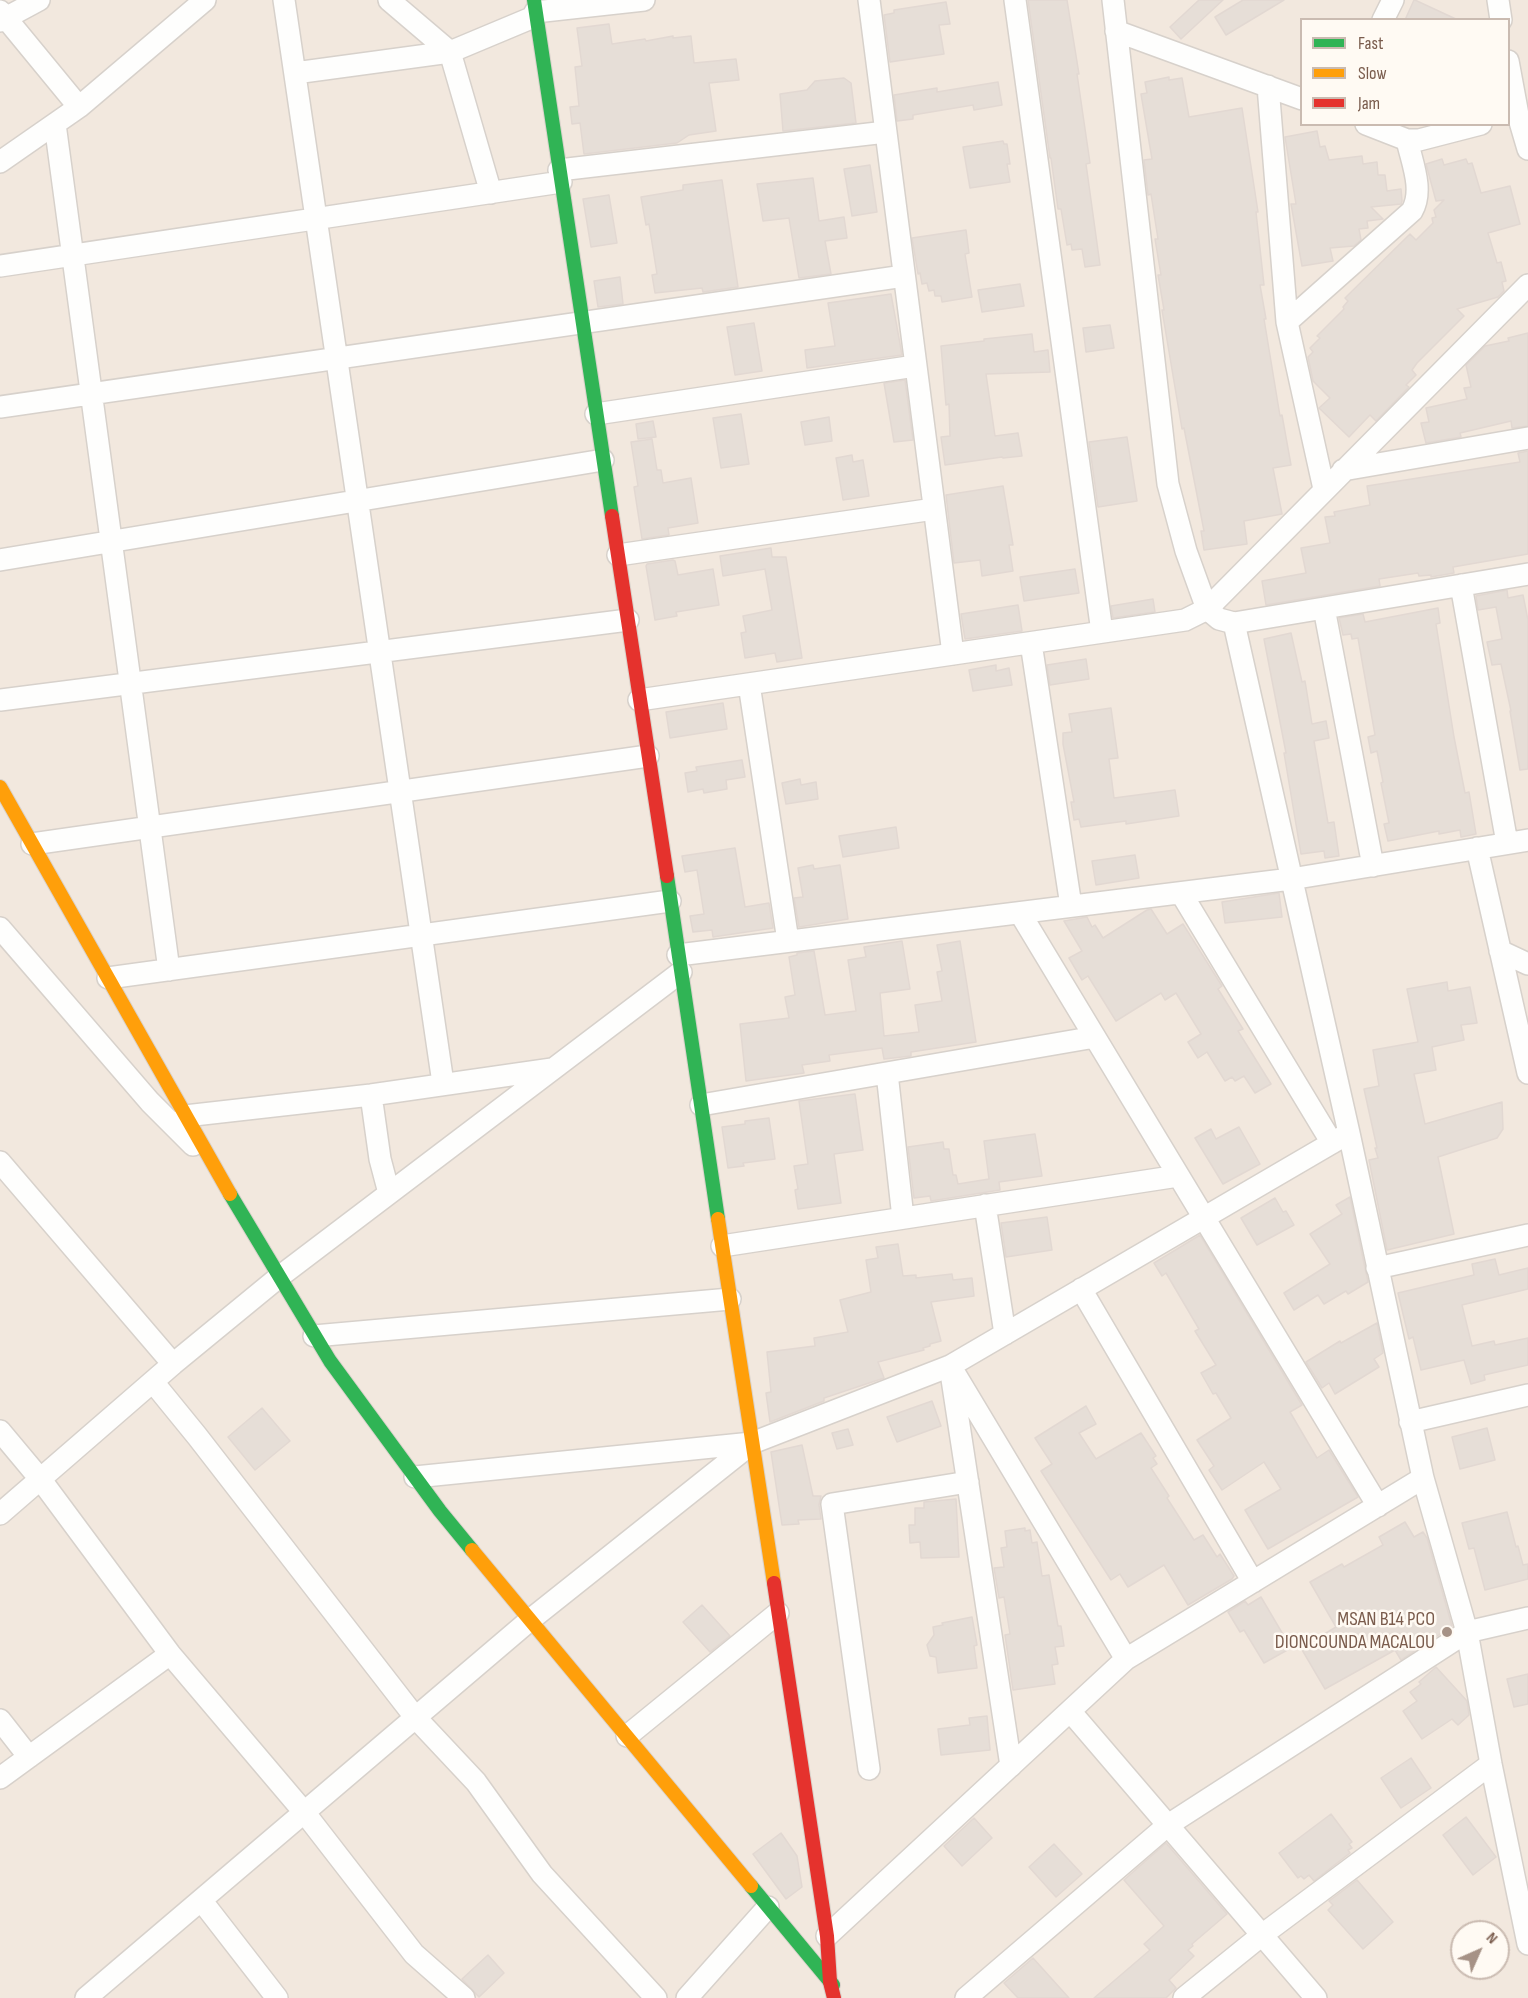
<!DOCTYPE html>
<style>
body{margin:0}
#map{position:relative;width:1528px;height:1998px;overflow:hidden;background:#f9f5f0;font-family:"Sofia Sans Condensed",sans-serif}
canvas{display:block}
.legend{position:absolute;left:1300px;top:18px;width:210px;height:108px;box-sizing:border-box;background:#fffaf3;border:2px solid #cabbb1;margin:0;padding:8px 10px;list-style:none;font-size:18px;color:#7a5c4d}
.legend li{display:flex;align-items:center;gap:12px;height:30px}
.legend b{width:30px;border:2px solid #cabbb1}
.north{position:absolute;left:1450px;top:1920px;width:60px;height:60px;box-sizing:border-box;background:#fffaf3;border:2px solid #cabbb1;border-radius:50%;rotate:45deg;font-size:16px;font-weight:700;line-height:24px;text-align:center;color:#7a5c4d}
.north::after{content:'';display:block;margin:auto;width:21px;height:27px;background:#a69286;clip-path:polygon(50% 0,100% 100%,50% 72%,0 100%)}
</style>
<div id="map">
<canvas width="1528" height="1998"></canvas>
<ul class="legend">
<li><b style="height:8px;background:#30b455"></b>Fast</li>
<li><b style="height:8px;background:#ff9f0a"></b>Slow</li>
<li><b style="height:8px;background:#e5322d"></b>Jam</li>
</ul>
<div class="north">N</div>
</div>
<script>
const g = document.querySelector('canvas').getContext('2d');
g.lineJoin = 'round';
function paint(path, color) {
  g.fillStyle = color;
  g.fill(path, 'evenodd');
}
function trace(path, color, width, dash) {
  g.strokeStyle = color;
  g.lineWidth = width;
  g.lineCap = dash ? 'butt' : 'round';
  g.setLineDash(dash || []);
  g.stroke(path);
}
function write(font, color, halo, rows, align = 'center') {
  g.font = font + ' "Sofia Sans Condensed",sans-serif';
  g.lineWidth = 5;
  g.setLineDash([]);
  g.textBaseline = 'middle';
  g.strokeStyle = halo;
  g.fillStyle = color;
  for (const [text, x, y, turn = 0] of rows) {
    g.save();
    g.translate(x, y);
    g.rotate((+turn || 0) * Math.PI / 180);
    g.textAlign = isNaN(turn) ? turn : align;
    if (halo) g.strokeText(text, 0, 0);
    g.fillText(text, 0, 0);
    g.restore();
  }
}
paint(new Path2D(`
 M0,0H1528V1998H0ZM1302,20H1508V124H1302ZM1462,1932H1498V1968H1462Z`), '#f2e8de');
const building = new Path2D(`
 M1028,0H1067L1079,74H1077L1090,163L1086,164L1100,265L1085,267L1082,249L1072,250L1071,244L1067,245L1061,209H1058L1051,158H1050Z
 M1199,0H1223L1181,39L1170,27Z
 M1243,0H1284L1226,35L1215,17Z
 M1414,0H1415L1458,20H1405Z
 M946,2L950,24L939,25L944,54L890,62L884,15L894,13V10Z
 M609,24L612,44L645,39L646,41L673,36V38L691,36L694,63L736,59L739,80L709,83L716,131L689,135L677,143L584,154L580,123L572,124L570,107L579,106L575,67L582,66L577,28Z
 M1169,77V80L1182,78L1189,117L1242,108L1258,212H1256L1264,285H1260L1266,319H1264L1280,416L1282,415L1291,465L1273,468L1282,514L1244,521L1247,544L1204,550L1201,531H1204L1184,428L1182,429L1162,310H1164L1158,275H1161L1155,239H1158L1151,194L1148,195L1144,160L1152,159L1141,94L1147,93L1145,82Z
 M844,78L851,83L856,123L783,131L780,94L807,90L815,81Z
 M998,82L1002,105L974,110L973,105L913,115V119L897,121L894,95L937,88V92Z
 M1317,131L1320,147L1325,146L1329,160L1362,156L1363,164L1377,162L1378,175H1385L1387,191L1401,189L1402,201L1401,204L1371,207L1383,219L1367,221L1368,228L1359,229L1361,240L1354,246L1330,248L1333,261L1302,266L1291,204H1296L1285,137Z
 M1003,141L1004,144H1007L1010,164H1007L1010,182L970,188L963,147Z
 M1442,159L1444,165L1466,159L1468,164L1472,163L1481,193L1510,186L1520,224L1488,233L1497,263L1501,262L1506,281L1502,282L1504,291L1498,297L1457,309L1464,316L1417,363L1412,370L1416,375L1406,385L1409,387L1376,421L1370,415L1349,437L1319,408L1330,398L1313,381L1308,357L1313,352L1310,348L1320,338L1317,336L1344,309L1343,307L1348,301L1345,298L1410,234L1416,240L1433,223L1432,218L1436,217L1434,210L1444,200L1436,201L1426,164Z
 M870,165L877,212L852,216L844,169Z
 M813,178L819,221L844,217L847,238L825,241L831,274L799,278L789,218L763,221L757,184Z
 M722,180L738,287L703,292L702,288L655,293L652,275L657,274L649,224L646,225L641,197L683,190V185Z
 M609,195L617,243L591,247L583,199Z
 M966,230L969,253L965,254L972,297L942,302L941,296H935L934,290L929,291L927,283L922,284L920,273L918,274L912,238Z
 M620,277L623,304L598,307L594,281Z
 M1020,284L1024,306L982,312L978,290Z
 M891,294L902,355L807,368L805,350L835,346L828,303Z
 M754,323L762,371L735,375L727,327Z
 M1110,325L1114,348L1086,352L1083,328Z
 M1528,333V426L1512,428L1511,421L1460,433L1461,437L1426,443L1421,423L1429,422L1426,408L1467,399L1464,388L1471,387L1466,365L1485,346L1509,341L1508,338Z
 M1032,334L1034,352L1048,350L1050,372L986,374L995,436L1018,433L1022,456L1003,458L1002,457L945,465L941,437L950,436L949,404L946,405L941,346L984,341V339Z
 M905,380L913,440L894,442L884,383Z
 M741,414L749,464L721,468L713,418Z
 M829,417L832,441L805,445L801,422Z
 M653,421L656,437L638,439L636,424Z
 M1127,437L1137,501L1098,507L1089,442Z
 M652,439L657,470H661L663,483L691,478L698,523L668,528L669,535L642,539L634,487L638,486L631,442Z
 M1528,451V554L1453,567L1454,573L1431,577V575L1419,576L1418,573L1379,579L1380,586L1266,605L1262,581L1306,573L1301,548L1330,543L1325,517L1335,516L1334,512L1370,505L1367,486L1520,462L1518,453Z
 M852,455L853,462L863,460L869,496L843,500L836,458Z
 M1003,486L1013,545H1009L1013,571L982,576L980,560L954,563L946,495Z
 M771,548L772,557H786L802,658L777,662L775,653L745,658L741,633L746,632L743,616L772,610L765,569L723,576L720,556Z
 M673,560L675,561L678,575L713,569L719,605L676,612L677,616L655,620L646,566L647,564Z
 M1075,569L1079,593L1024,601L1020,577Z
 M1507,590L1508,598L1523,595L1528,620V769L1520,770L1510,711H1511L1501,664L1492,665L1487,642L1502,639L1496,607L1478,610L1476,596Z
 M1153,599L1155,612L1113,618L1111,606Z
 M1018,605L1022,631L965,639L961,614Z
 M1438,608L1440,623L1436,624L1454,737L1465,793L1469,792L1476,834L1461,837L1460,830L1439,834V831L1388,841L1384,824L1389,823L1381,783L1383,782L1377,751L1371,753L1368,737L1375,735L1358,638L1352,639L1351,634L1343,635L1339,618L1363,614L1365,622Z
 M1291,633L1302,682L1305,681L1312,724L1326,721L1329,738L1314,741L1328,823L1334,822L1339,856L1325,858L1324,851L1301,854L1284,753H1286L1264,639Z
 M1086,659L1089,679L1050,685L1047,665Z
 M996,665V671L1009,668L1012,685L973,691L969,670Z
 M723,703L727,729L670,738L666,712Z
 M1111,708L1118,758L1109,759L1114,798L1175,790L1179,816L1126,824V821L1081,827L1079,819L1074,820L1071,802H1074L1063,744V733L1072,732L1069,714Z
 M742,760L745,777L726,780L727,789L704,793L703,789L688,792L685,773L697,771L696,767Z
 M800,779L801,785L816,782L818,799L786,804L782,783Z
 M896,827L899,848L843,857L839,836Z
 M735,848L745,907L769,903L773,928L713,937L712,930L693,932L690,916L704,914L697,870L685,872L682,856Z
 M1135,855L1139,878L1096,885L1092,861Z
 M813,865L814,869L840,865L848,919L799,927L794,898L803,897L798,868Z
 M1279,893L1282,917L1225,923L1222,902Z
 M1151,909L1167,934L1183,924L1222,986L1218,989L1243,1029L1238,1031L1271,1084L1255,1093L1244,1076L1235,1081L1232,1077L1225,1081L1207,1052L1198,1058L1188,1042L1201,1034L1176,993L1165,1000L1161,993L1116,1021L1088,976L1082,980L1069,958L1082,951L1064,921L1087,917L1092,927L1095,925L1103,938L1147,910Z
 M902,941L910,989L880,993L884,1036L919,1032L915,1005L942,1001L937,972L942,971L937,945L960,941L976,1042L911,1052V1056L884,1059L882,1048L829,1055L830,1061L802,1065L804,1073L746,1081L740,1024L789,1018L785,997L795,995L789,957L797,955V953L814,951L825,1015L856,1011L848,960L866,957L864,947Z
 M1447,982L1448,991L1470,987L1477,1023L1461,1025L1464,1040L1432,1047L1436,1070L1414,1074L1425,1124L1502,1102L1503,1129L1497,1138L1438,1157L1454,1234L1387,1250L1369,1160L1378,1158L1375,1148H1377L1364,1089L1379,1086L1373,1050L1418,1042L1407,989Z
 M855,1094L863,1150L834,1154L841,1203L798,1209L795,1190L798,1189L794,1166L808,1164L799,1101Z
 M769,1118L775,1159L743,1163L744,1166L728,1168L722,1127L745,1124V1121Z
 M1239,1127L1260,1164L1223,1184L1195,1138L1211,1129L1216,1139Z
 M1035,1134L1042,1176L999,1182L1000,1190L931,1201L930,1196L914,1198L908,1147L943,1142L944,1149H949L953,1175H956L958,1184L989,1179L984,1141Z
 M1350,1197L1368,1282L1348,1294L1346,1291L1324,1304L1318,1295L1294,1310L1284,1293L1330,1264L1310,1234L1342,1214L1336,1205Z
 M1275,1198L1283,1212L1286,1211L1294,1225L1257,1245L1241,1218Z
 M1047,1217L1052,1250L1006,1257L1001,1223Z
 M1200,1235L1302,1405L1290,1412L1317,1458L1329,1450L1358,1497L1268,1549L1245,1510L1281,1489L1264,1462L1222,1490L1209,1470L1214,1466L1197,1440L1231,1418L1216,1393L1213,1394L1201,1373L1216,1365L1195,1331L1199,1329L1166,1273L1162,1276L1154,1263Z
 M898,1244L903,1276L916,1275V1278L952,1274L953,1280L972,1278L974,1296L931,1302L941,1341L930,1344V1346L923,1348L924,1350L878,1362L884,1378L824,1398V1401L770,1422L766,1393L771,1392L767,1352L815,1346L814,1338L848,1332L840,1300L871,1292L866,1260L878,1258L876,1247Z
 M1495,1259L1499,1275L1528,1268V1289L1462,1305L1472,1346L1494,1341L1495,1345L1528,1338V1365L1484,1375L1485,1380L1471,1384L1464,1360L1421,1370L1413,1337L1409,1339L1398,1293L1474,1275L1472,1264Z
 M1377,1323L1383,1353L1374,1359L1379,1367L1335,1394L1329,1383L1322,1388L1306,1362L1340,1341L1341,1343Z
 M932,1401L941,1426L897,1442L887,1417Z
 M1086,1406L1096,1424L1079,1433L1096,1459L1141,1433L1156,1456L1153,1458L1157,1464L1151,1468L1169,1496L1167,1498L1194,1540L1203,1535L1217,1557L1220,1554L1234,1576L1232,1579L1188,1605L1164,1565L1128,1587L1120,1574L1111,1580L1041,1471L1052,1464L1035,1438Z
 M262,1408L290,1441L255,1470L228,1437Z
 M1487,1428L1495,1460L1460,1469L1452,1437Z
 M848,1429L853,1445L837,1449L832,1433Z
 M802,1445L813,1496H821L819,1505L821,1519L798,1520L799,1524L782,1525L771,1452Z
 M956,1499L959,1557L921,1558L920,1542L910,1543L909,1525H915V1508H924V1502Z
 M1507,1512L1516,1547L1518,1546L1523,1565L1528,1564V1579L1485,1590L1474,1548L1469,1549L1462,1523Z
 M1405,1522L1414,1537L1423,1532L1427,1538L1452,1626L1401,1660L1395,1650L1325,1689L1301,1648L1336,1627L1310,1582L1342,1564L1344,1567L1383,1545L1379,1537Z
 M1025,1528V1531L1030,1530L1032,1543L1037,1542L1042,1576L1049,1575L1058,1626H1061L1064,1646L1055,1647L1058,1664L1052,1665L1055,1684L1013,1690L1005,1635L1010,1634L1004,1597L999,1598L994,1568L1004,1567L1001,1548L1007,1547L1005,1531Z
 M1261,1597L1291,1648L1264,1663L1244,1630L1240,1632L1228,1612L1245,1601L1248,1605Z
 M702,1605L730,1636L710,1652L683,1622Z
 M972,1617L977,1645L974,1646L977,1668L938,1673L936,1657L930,1656L927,1645L934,1635L933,1627L943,1625L942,1623Z
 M1436,1667L1467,1701L1469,1715L1458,1725L1452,1719L1422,1739L1403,1711L1417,1701L1410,1692L1421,1684L1419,1682Z
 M1528,1674V1704L1514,1707L1507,1679Z
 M987,1716L990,1750L941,1755L938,1729L970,1725L969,1718Z
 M1411,1758L1431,1788L1401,1808L1381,1778Z
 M1331,1814L1352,1842L1349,1844L1352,1848L1348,1850L1350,1853L1314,1881L1309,1875L1304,1879L1301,1876L1298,1878L1279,1853Z
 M1466,1817L1496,1857L1473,1875L1443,1835Z
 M974,1818L992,1838L962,1866L944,1846Z
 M781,1833L797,1856L802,1887L786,1899L753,1854Z
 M1166,1843L1227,1914L1192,1944L1193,1946L1188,1950L1194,1956L1169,1980L1176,1988L1166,1998H1094L1150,1950L1144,1944L1164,1926L1124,1880Z
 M1054,1844L1082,1874L1056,1897L1029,1867Z
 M1357,1880L1393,1922L1363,1949L1328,1910L1333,1905L1329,1901Z
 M488,1955L504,1973L479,1997L462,1979Z
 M1033,1958L1069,1998H1018L1004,1983Z`);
paint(building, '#e6ded7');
trace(building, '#e2d8d2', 1.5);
const street = new Path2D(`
 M284,0L443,1083
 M389,0L450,52L491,193
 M869,0L953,654
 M1015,0L1102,632
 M1113,0L1168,484L1186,551L1207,609L1528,285
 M1498,0L1501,20
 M0,11L79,107
 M535,12L644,0
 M1383,20L1393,0
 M0,21L39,0
 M1116,31L1302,99
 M1508,61L1518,115L1528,149
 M295,73L450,52L536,16
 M1268,86L1287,322L1324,489
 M55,124L169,970
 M1366,124L1407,140H1419L1481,124
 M0,162L79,107L205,0
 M559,170L886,132
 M0,266L561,182
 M1287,322L1412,211C1424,190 1412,163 1407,140
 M0,407L904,276
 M596,414L915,366
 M1343,470L1528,438
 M618,555L934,509
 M0,560L603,460
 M1461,585L1507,843
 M1324,608L1373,866
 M1234,623L1349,1133L1423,1478L1467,1632L1491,1764L1528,1944
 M1031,643L1071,906
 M749,684L788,941
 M0,700L628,620
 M639,700L1185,620L1207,609L1219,619L1234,623L1528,574
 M32,844L648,756
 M1477,848L1528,1073
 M1181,893L1332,1143
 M1020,913L1378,1506
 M0,928L150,1102L193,1145
 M1500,951L1528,964
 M678,955L1291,879L1528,840
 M108,978L670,901
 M887,1073L903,1218
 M371,1095L380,1159L389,1193
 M701,1105L1095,1037
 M185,1116L371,1095L552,1069
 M0,1162L173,1364
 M985,1205L1005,1334
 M722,1246L1178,1176
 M1377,1268L1528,1235
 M1081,1289L1253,1582
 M314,1336L730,1299
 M950,1366L1011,1766
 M955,1374L1126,1659
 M153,1382L197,1436L415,1717L476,1782L542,1874L656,1998
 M1410,1422L1528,1395
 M0,1431L41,1480L170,1654L304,1812L414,1954L464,1998
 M415,1477L752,1443L950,1366L1349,1133
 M0,1514L173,1364L279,1277L681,972
 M1070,1711L1316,1998
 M0,1720L29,1757
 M627,1736L778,1613
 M869,1769L832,1504L968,1482
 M0,1778L170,1654
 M201,1900L277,1998
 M827,1936L1126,1659L1423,1478
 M86,1998L530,1620L751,1444
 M687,1998L768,1907
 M966,1998L1168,1825L1467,1632L1528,1618
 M1184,1998L1262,1935L1491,1764`);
const fast = new Path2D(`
 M534,0L612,516
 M667,876L718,1219
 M230,1194L330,1361L440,1511L472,1550
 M751,1886L833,1985`);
const slow = new Path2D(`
 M0,787L230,1194
 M718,1219L774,1583
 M472,1550L751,1886`);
const jam = new Path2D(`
 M612,516L667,876
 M774,1583L827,1936L830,1982L834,1998`);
trace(street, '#d7d1cb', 24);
trace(fast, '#d9d2cb', 16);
trace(slow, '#d9d2cb', 16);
trace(jam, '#d9d2cb', 16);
trace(street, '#fefefd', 21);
trace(fast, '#30b455', 14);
trace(slow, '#ff9f0a', 14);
trace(jam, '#e5322d', 14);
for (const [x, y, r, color] of [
 [1447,1632,6,"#a69286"]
]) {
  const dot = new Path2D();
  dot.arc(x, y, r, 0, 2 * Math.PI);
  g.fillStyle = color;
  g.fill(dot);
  trace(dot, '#fffaf3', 2);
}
write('20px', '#7a5c4d', '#fffaf3', [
 ["MSAN B14 PCO",1435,1620],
 ["DIONCOUNDA MACALOU",1435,1643]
], 'right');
</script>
